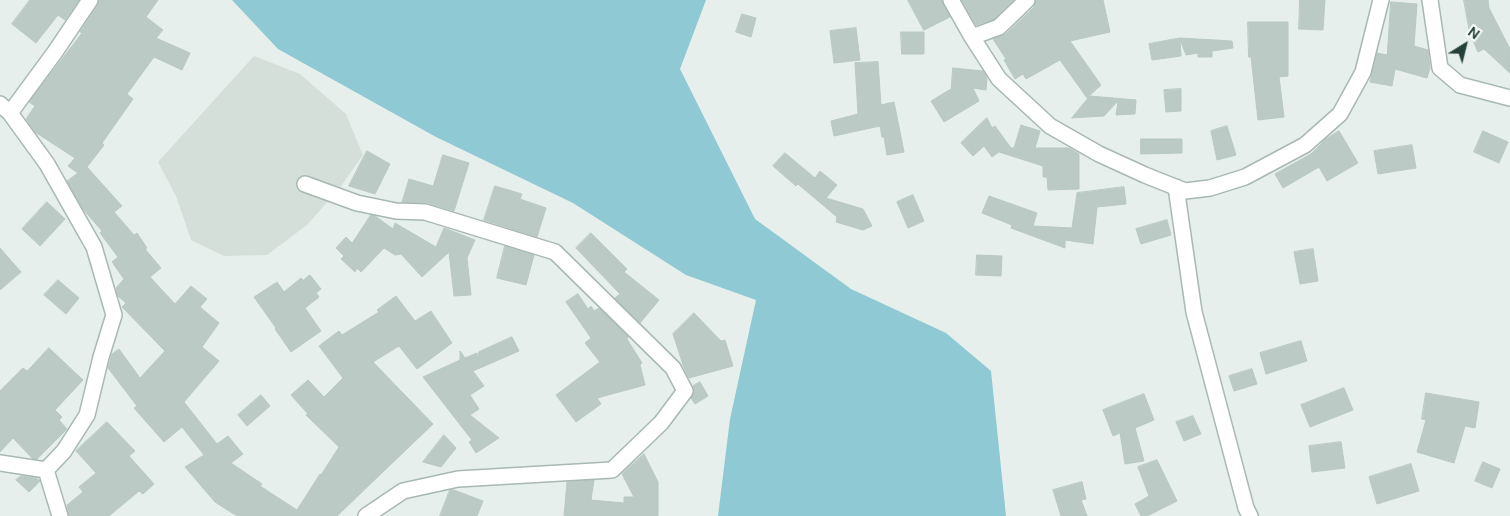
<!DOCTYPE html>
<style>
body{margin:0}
#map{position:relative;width:1510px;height:516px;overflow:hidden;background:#e6efeb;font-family:"DM Sans",sans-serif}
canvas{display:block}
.north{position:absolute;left:1440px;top:20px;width:50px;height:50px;-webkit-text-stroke:4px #f7fbf9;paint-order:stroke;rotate:36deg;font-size:14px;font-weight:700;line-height:20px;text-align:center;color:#24423a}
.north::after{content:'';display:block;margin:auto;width:18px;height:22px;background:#24423a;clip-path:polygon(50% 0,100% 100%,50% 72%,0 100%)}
</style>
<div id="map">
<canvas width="1510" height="516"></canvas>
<div class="north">N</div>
</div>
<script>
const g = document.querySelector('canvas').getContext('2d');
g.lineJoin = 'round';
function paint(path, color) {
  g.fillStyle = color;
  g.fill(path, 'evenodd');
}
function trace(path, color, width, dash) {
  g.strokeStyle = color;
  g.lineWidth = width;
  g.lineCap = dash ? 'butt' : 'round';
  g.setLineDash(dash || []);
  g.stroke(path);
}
paint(new Path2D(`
 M254,56L300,74L346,114L363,155L339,189L307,225L267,255L224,256L191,240L176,196L158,162Z`), '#d4dfda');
paint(new Path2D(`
 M232,0H706L680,69L755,219L851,289L946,333L991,371L1006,516H718L730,419L756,300L686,275L573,203L436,137L278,49Z`), '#8ec9d4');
const building = new Path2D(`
 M30,0H79L65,20L58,15L36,43L12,24Z
 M99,0H158L146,17L163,30L156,38L190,53L182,70L154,57L127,94L133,99L102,143L104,145L87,167L122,206L114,212L134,235L137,233L147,248L145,249L161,268L150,277L175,304L191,286L207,299L200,307L219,323L202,347L219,361L184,402L217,444L228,436L243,454L231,463L262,484L260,486L297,510L320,474L321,475L339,447L306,415L308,414L291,395L308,380L324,397L343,378L319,346L339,331L342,335L379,312L377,310L396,296L415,321L431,311L452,343L417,369L399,346L373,362L433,424L337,516H237L215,502L185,467L204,455L182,427L164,442L134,408L137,406L108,368L112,354L119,349L140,378L165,351L122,307L126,303L118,296L116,288L124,279L112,262L118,257L100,233L102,231L83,209L67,181L78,173L68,166L75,158L35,132L26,119L35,106L29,102L82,33L80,32L98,5Z
 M908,0H942L950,17L924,30Z
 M962,0H1014L994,19L976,25Z
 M1036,0H1103L1110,32L1070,41L1101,85L1087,98L1060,60L1026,79L1023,74L1015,79L1004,60L1006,59L993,39L1006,34L1034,7Z
 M1300,0H1325L1323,30L1299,29Z
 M1464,0H1488L1489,8L1510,49V73L1484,49L1478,52L1470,34Z
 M1391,2L1417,4L1414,46L1428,50L1430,68L1427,78L1395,69L1392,86L1370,82L1377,53L1387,55Z
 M742,14L756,18L751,37L736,32Z
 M1248,22H1288V76L1279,77L1284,117L1258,120L1251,57H1249Z
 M856,28L860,60L834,63L830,31Z
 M901,32H924V54H902Z
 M1180,38L1232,41L1233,48L1212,51V57H1198V53L1186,55L1180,39L1181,56L1152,60L1149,44Z
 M878,62L881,105L894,102L904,152L887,155L884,137H882L880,126L834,136L831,121L858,114L855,63Z
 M953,68L983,71L987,78L986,90L973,88L979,101L944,122L931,101L951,89Z
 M1181,89V111L1166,112L1164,90Z
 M1090,96L1136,100L1135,114L1116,115L1118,101L1104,116L1072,118Z
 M987,118L992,128L995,126L1011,148H1014L1021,125L1040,131L1035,148H1069L1079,154V189L1048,190L1047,177H1043V166L999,152L992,157L984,146L973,156L961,143Z
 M1227,126L1236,155L1217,160L1211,131Z
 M1339,131L1358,163L1327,181L1319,167L1283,188L1275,174L1311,154L1326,139Z
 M1483,131L1508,142L1499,163L1474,152Z
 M1141,139H1182V153L1141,154Z
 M1412,145L1416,168L1378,174L1374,151Z
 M367,151L390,164L375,194L349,186Z
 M785,153L815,178L820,171L837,185L826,198L863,209L872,226L863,230L836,222L837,217L798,184L796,186L773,166Z
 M443,155L469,163L454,211L428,203L402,202L409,179L433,186Z
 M495,186L522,194L520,199L546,208L537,237L484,220Z
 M1124,187L1126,204L1097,207L1093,244L1065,240V248L1011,228L1012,225L982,213L989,196L1037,213L1033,226L1072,228L1077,193Z
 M913,195L924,221L908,228L897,202Z
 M47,202L65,219L40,246L22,229Z
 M371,215L375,216L393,229L395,223L436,247L444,228L475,240L467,258L471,295L454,296L449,252L422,277L401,254L395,255L384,248L361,272L357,268L355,272L341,259L344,256L336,248L346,237L352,243Z
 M1167,220L1171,235L1141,244L1136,229Z
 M591,233L627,269L624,272L659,300L640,323L615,298L620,294L576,248Z
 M505,246L534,255L526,285L497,278Z
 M0,248L21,272L0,290Z
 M1313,249L1318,281L1300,284L1294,252Z
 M977,255L1002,256L1001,276L976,275Z
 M310,275L321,289L316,293L319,297L305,308L321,331L291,352L275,329L276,328L254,297L277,282L284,292L301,278L303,280Z
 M58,280L79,298L66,314L44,295Z
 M578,294L588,309L591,306L594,311L599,308L628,337L627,339L642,363L640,365L645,385L597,398L601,404L576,422L556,395L600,362L585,343L591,338L566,302Z
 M694,313L721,341L725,340L733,366L689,378L684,368L673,334Z
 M512,337L519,351L473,371L484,386L470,395L479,409L470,415L499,438L476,453L469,442L472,440L423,377L460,360V351L465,358L477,353V358L479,352Z
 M1301,341L1307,361L1266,374L1260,353Z
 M49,348L83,380L55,410L62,417L59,420L67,429L37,459H33L13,438L0,452V391L23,368L27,371Z
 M1252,369L1257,384L1234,391L1229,376Z
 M700,382L708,396L695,404L691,398L694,392L693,386Z
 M1344,388L1353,410L1310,427L1301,405Z
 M1426,393L1479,402L1475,428L1465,426L1454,463L1417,452L1426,420L1422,419Z
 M1144,394L1154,420L1135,428L1144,461L1125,464L1120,433L1113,436L1103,410Z
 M261,395L270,406L247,426L238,415Z
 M1193,416L1201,434L1184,441L1176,422Z
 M107,422L135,451L129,456L154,484L143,494L139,491L109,516H69L67,505L83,492L79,487L96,473L76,451Z
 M444,435L456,448L441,467L423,462Z
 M1341,442L1345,468L1312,472L1309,446Z
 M644,454L658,482V516H564L567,482L594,480L591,500L624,503V497H634L622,474Z
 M1157,460L1177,501L1147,516H1141L1135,504L1149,496L1138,467Z
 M1483,462L1500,469L1492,488L1475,481Z
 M1411,464L1419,491L1377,504L1369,477Z
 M21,476L36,478L40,481L29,492L16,480Z
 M1082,482L1086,499L1081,500L1087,516H1061L1053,490Z
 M450,490H454L483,501L477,516H440Z`);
paint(building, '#bbcac4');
trace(building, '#b8c9c2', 1);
const minor = new Path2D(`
 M951,0L972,37
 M1027,0L999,27L972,37L999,79L1050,126L1099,154L1145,175L1185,191L1210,188L1245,177L1305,145L1340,114L1363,72L1381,0
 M1430,0L1440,68L1460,85L1510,98
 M0,104L10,113L47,164L94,247L114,315L101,357L87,415L64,451L46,470L0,463
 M10,113L55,52L90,0
 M305,184L357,203L396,211L425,212L555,252L673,368L685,391L661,423L612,470L458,479L403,491L366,516
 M1176,187L1194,312L1246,508L1250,516
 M46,470L60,516`);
trace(minor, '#a8b8b2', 18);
trace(minor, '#fff', 15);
</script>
